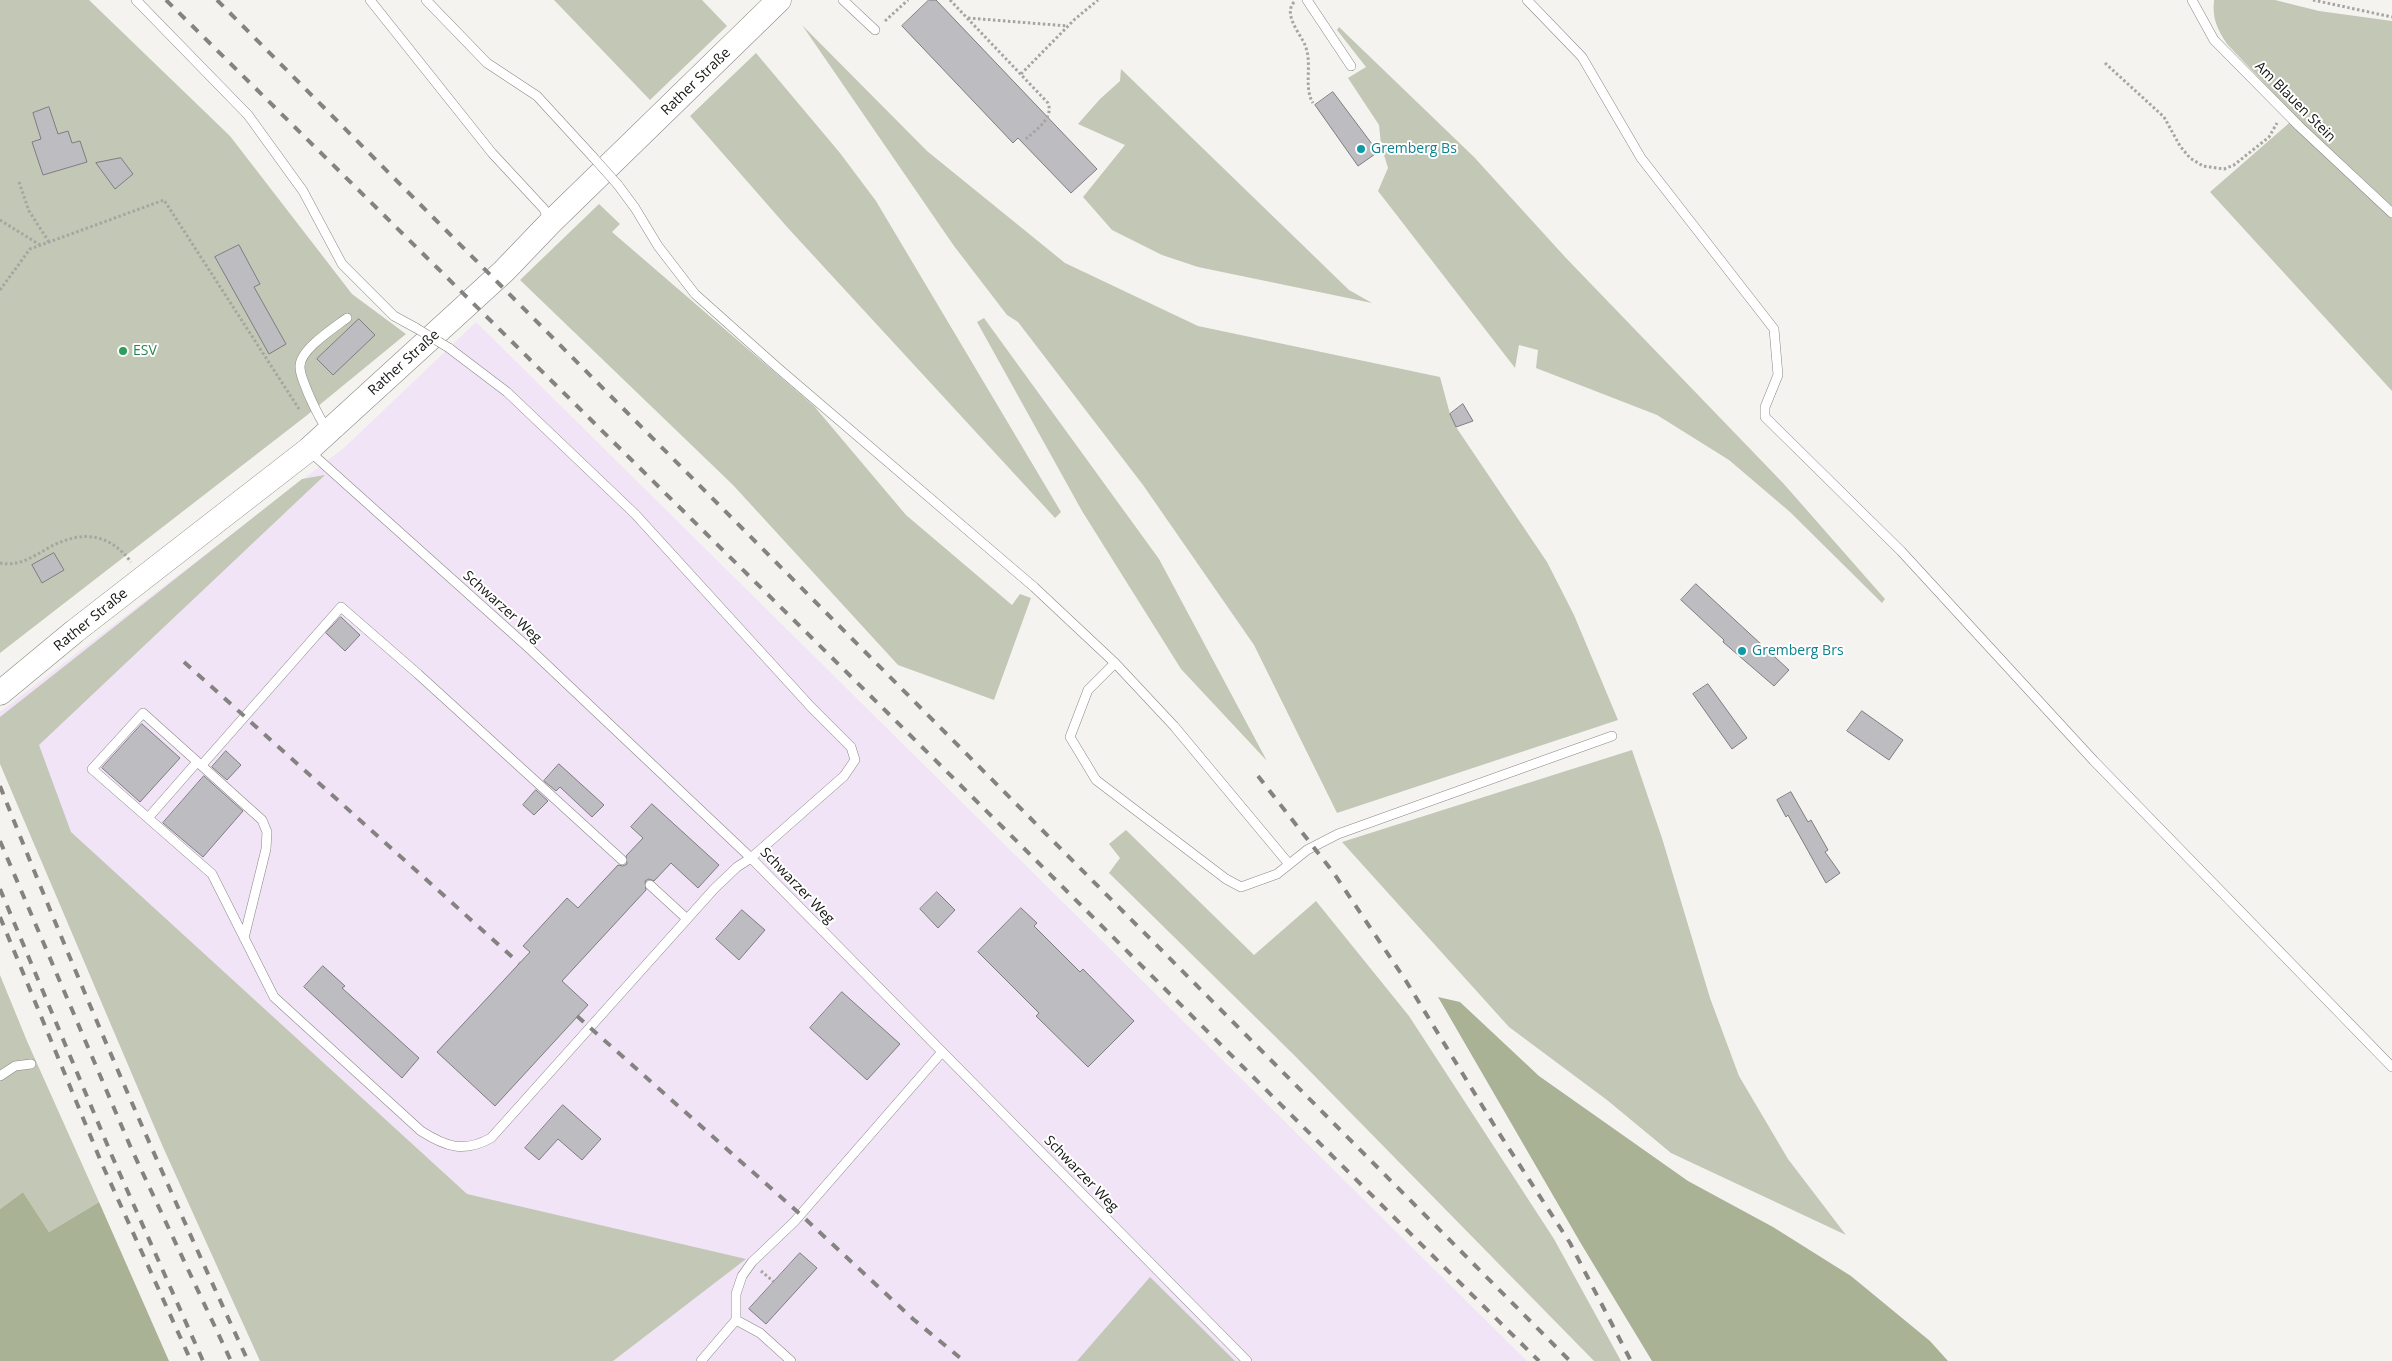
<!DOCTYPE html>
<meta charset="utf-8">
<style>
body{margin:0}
canvas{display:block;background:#f5f3ef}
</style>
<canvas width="2392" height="1361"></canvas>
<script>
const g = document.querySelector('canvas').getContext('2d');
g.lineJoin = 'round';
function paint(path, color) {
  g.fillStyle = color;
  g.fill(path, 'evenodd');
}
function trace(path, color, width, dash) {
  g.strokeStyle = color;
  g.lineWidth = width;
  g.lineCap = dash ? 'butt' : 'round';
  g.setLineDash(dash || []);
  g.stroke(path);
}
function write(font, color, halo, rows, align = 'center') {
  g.font = font + ' "Open Sans",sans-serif';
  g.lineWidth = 4;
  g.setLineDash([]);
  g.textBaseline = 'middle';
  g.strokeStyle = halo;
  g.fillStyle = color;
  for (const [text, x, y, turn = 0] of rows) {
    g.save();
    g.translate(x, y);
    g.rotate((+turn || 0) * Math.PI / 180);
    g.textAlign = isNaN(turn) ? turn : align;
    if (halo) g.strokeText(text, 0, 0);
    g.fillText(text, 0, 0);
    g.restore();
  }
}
paint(new Path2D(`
 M476,322L1527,1361H260L163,1147L94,985L106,968L0,739V712L345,447Z`), '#f1e4f7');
paint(new Path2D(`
 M0,0H89L230,136L352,294L406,334L306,416L0,653Z
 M554,0H702L727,26L650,100Z
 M2214,0H2275L2319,11L2392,21V391L2210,192L2296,117L2227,44C2217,29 2212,18 2214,0Z
 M802,25L927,151L1065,263L1198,326L1440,377L1450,414L1456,427L1547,562L1574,615L1618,720L1337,813L1254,645L1143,485L1018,322L1007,315L954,246Z
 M1339,27L1474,157L1566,258L1783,483L1885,599L1882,603L1790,512L1729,460L1657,415L1536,368L1538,350L1519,345L1515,368L1378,191L1388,168L1381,145L1379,125L1348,78L1366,67L1337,30Z
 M756,53L840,153L876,201L1061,512L1055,518L787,227L690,116Z
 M1121,69L1349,290L1372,303L1198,267L1162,255L1112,230L1083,197L1125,145L1078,124L1100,99L1120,81Z
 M599,204L620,224L612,232L814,406L906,515L1012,605L1020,594L1031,598L994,700L898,665L733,485L520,280Z
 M984,318L1159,559L1267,761L1181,669L1082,511L977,322Z
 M325,475L39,745L71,832L467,1194L746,1259L613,1361H260L163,1147L0,764V717L302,479Z
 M1632,750L1662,838L1710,998L1739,1076L1788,1159L1846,1235L1671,1153L1607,1100L1509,1027L1342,842Z
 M1126,830L1254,955L1316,901L1409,1016L1554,1239L1621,1361H1594L1295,1056L1109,873L1120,858L1109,844Z
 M0,975L27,1041L99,1202L49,1232L23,1192L0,1209Z
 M1150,1277L1234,1360L1235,1361H1077Z`), '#c2c8b5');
paint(new Path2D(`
 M1438,997L1460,1002L1539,1076L1688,1181L1773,1227L1851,1276L1930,1341L1948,1361H1652L1580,1242Z
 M23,1192L49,1232L99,1202L169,1361H0V1209Z`), '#aab295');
const building = new Path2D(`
 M929,0H936L1097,169L1071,193L1018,138L1013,143L902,26Z
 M1333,92L1378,152L1358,166L1315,105Z
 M49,107L58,134L68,131L72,143L80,141L87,162L43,175L32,142L41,139L33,113Z
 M121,158L133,174L115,189L96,163Z
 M239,245L260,284L254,287L286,344L269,354L215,257Z
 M359,319L375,335L333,375L317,359Z
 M1463,404L1473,421L1456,427L1450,414Z
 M54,553L64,570L42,583L32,565Z
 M1696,584L1789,670L1774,686L1723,642L1724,640L1681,600Z
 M341,617L360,635L345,651L326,633Z
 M1708,684L1747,738L1732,749L1693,694Z
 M1862,711L1903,740L1889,760L1847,731Z
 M142,724L180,758L140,802L102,768Z
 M226,751L241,765L227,780L212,767Z
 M559,764L604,805L592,817L560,787L556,791L544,781Z
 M204,776L243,811L203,857L163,823Z
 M536,790L548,801L534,815L523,805Z
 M1791,792L1808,822L1811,820L1828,850L1825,852L1840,873L1826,883L1788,815L1786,817L1777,800Z
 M652,804L719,865L698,888L671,863L654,881L649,879L645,881L646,890L562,981L588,1005L495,1106L437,1052L530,952L523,946L567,898L578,908L618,865L623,866L627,864L626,856L643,838L631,827Z
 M937,892L955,910L938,928L920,909Z
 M1021,908L1037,923L1034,926L1080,972L1083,969L1134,1021L1088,1067L1036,1016L1039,1013L978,952Z
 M742,910L765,930L739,960L716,939Z
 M323,966L345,986L342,988L419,1058L402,1078L304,987Z
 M842,992L900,1044L867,1080L810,1028Z
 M563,1105L601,1139L582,1160L558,1139L539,1160L525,1148Z
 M800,1253L817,1268L766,1324L749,1309Z`);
paint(building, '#bdbcc0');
trace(building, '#7e7d81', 1);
const lane = new Path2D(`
 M136,0L248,115L303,191L342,264L394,316L416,328
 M370,0L492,153L544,209L549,221
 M426,0L487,63L537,96L593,157
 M843,0L875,30
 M1307,0L1351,66
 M1527,0L1582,57L1641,158L1774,329L1778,375L1765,407V417L1901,551L2094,761L2392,1067
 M2192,0L2214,40L2299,126L2392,213
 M618,185L635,208L658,246L695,294L778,368L1034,587L1115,663L1174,726L1289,864
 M328,430C319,419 314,406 308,393C305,384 300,376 300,367C299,350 334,328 347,318
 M308,450L531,650L751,858L1247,1361
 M1115,663L1088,690L1070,737L1096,780L1226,879L1241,887L1277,874L1307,850L1338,834L1612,736
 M202,765L341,607L418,674L622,860
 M148,818L197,762
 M650,885L687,919
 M244,938L266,849L267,832L262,820L143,713L92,769L212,874L274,997L421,1131C446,1147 464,1153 491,1138L714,889L737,867L751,858L844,776L855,760L851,747L811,707L635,514L507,392L449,348
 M0,1076L15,1066L31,1064
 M736,1320V1294L742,1276L752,1262L794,1222L942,1052
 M701,1361L736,1320L760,1333L791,1361`);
const secondary = new Path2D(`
 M0,693L75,631L308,450L504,271L550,223L779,0`);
trace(lane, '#8a8884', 10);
trace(secondary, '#8a8884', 25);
trace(new Path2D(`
 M950,0L1048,103C1054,119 1036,129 1026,139
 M2313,0L2392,17
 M1294,2C1283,15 1300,33 1305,45C1313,64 1303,87 1313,103
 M968,18L1068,26
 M885,21L908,0
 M2105,63L2164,117L2180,146L2190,158L2203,166L2224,169L2234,165L2269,137L2277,123
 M1021,74L1075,19L1098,0
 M19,182L29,211L49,242
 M0,220L40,245
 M0,290L30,249L164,200L299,409
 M0,563C19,567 34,556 50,547C82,530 109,533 131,562
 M761,1271L774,1282`), '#a6a5a2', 3, [2.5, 2.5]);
trace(lane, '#fff', 9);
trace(secondary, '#fff', 24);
trace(new Path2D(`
 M166,0C383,214 599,428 816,642C1058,881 1297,1122 1539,1361
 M217,0L1570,1361
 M184,662L519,963
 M1258,776L1333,872L1406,981L1497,1130L1570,1243L1631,1361
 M0,786C77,980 160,1171 248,1361
 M0,841L131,1148L231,1361
 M0,889L112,1156L203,1361
 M0,917L102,1164L191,1361
 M577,1016L800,1214L913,1319L964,1361`), '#848380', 4, [9, 9]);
const laneBridge = new Path2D(`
 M593,157L618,185
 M416,328L449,348`);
trace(laneBridge, '#8a8884', 10, []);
trace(laneBridge, '#fff', 9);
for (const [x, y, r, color] of [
 [1361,149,5,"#0f9aa8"],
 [123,351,5,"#2e9e5b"],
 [1742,651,5,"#0f9aa8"]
]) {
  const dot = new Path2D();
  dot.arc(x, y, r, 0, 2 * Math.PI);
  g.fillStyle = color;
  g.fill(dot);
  trace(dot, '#fff', 2);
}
write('14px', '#141412', '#fff', [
 ["Rather Straße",696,82,-44],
 ["Am Blauen Stein",2295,102,45],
 ["Rather Straße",404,363,-42],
 ["Schwarzer Weg",502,607,42],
 ["Rather Straße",91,620,-39],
 ["Schwarzer Weg",797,886,46],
 ["Schwarzer Weg",1081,1174,46]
]);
write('14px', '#0d838f', '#fff', [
 ["Gremberg Bs",1371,149],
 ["Gremberg Brs",1752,651]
], 'left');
write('14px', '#27864d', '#fff', [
 ["ESV",133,351]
], 'left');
</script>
